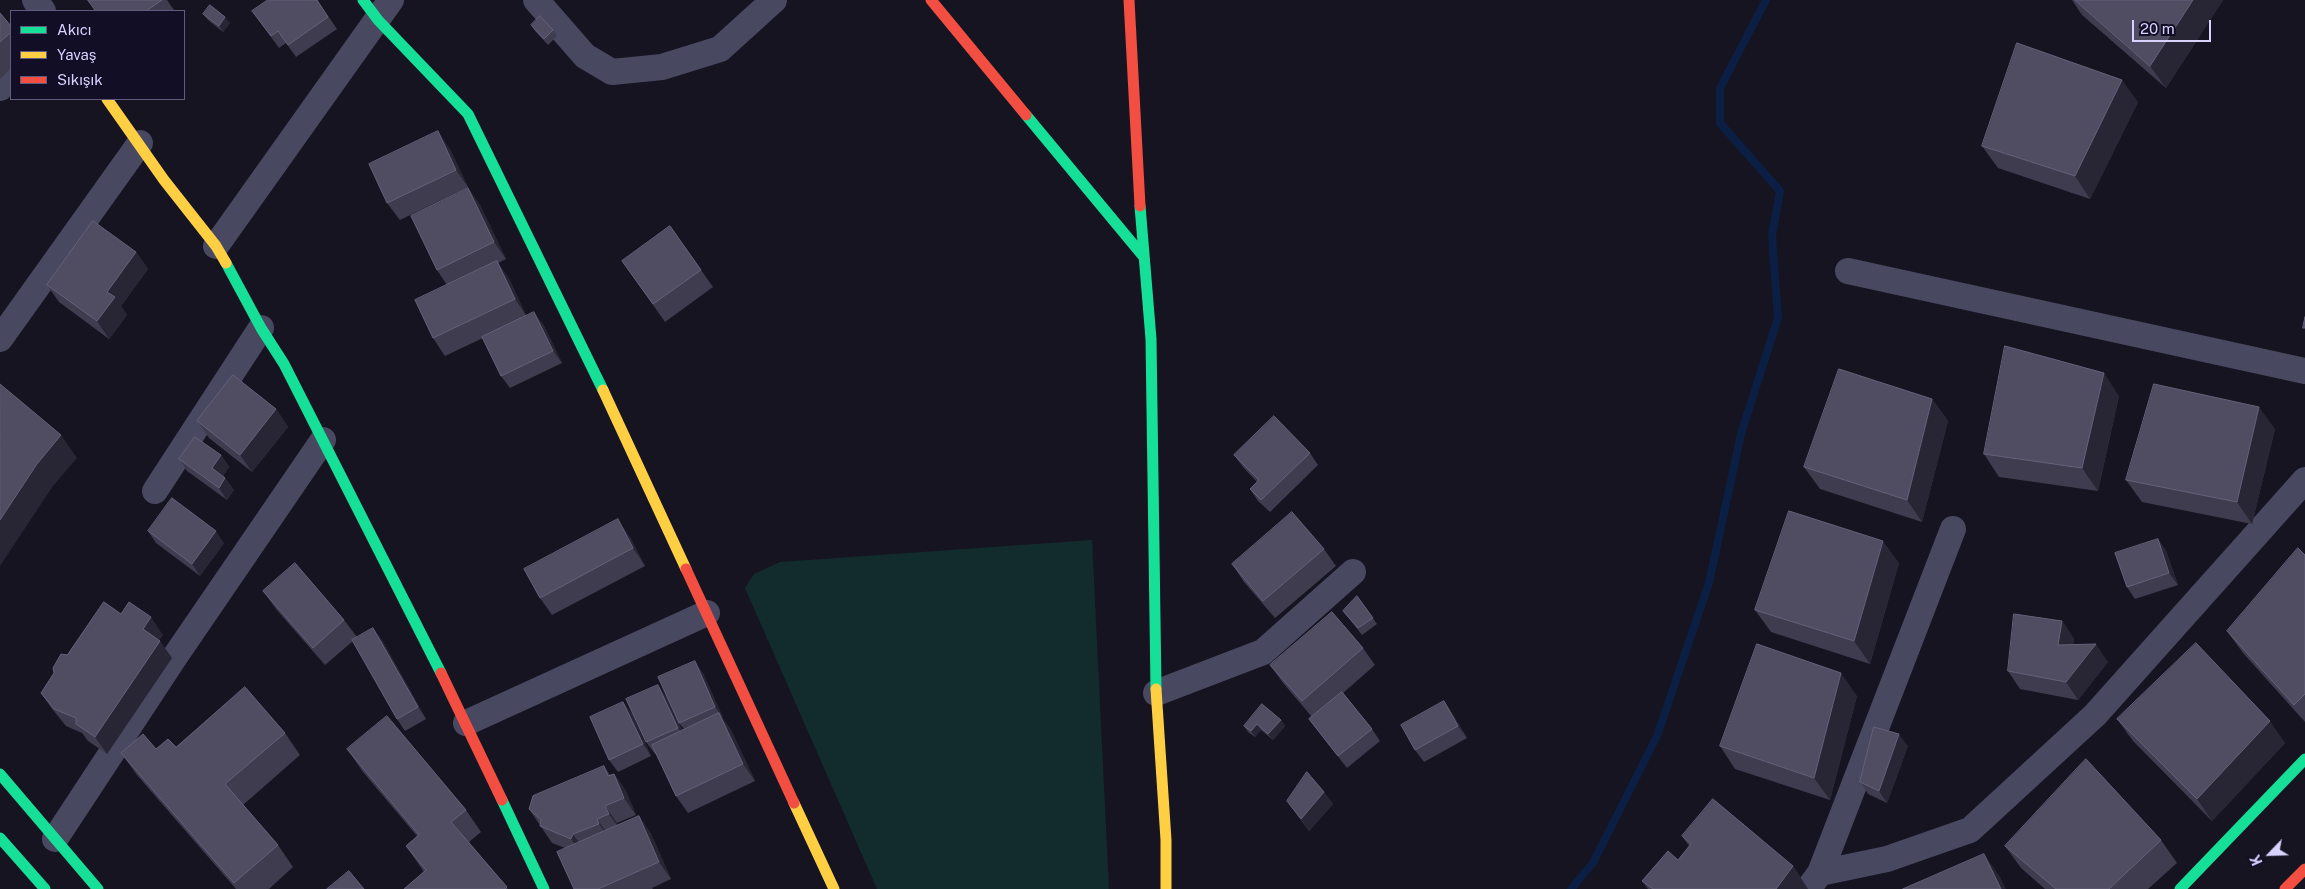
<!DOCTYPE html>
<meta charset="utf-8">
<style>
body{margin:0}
#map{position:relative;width:2305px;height:889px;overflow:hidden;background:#161420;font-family:"Public Sans",sans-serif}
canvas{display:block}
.legend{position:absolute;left:10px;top:10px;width:175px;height:90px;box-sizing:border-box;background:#120e26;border:1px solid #615c7d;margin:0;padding:6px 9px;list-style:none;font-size:15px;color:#d8d2ff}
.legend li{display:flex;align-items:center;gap:10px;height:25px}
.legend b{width:25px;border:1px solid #615c7d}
.north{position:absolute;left:2245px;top:829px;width:50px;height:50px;-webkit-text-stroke:4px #120e26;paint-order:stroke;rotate:246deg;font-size:14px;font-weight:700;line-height:20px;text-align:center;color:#d8d2ff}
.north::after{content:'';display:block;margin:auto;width:18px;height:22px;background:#d8d2ff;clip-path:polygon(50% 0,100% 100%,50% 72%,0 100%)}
.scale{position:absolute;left:2132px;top:20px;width:79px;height:22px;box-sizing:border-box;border:2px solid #d8d2ff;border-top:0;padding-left:6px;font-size:15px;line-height:18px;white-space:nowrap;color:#d8d2ff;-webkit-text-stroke:4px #120e26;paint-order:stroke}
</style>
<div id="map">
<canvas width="2305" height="889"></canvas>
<ul class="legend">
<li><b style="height:6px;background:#16e098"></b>Akıcı</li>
<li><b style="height:6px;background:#ffcf43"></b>Yavaş</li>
<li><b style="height:6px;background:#f24e42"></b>Sıkışık</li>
</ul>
<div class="north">K</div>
<div class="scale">20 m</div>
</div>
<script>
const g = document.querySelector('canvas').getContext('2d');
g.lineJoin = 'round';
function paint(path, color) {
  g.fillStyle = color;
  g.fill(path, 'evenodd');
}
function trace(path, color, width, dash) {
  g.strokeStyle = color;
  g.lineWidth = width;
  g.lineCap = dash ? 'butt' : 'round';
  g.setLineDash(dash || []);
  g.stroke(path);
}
paint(new Path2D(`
 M1092,540L1109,889H877L745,588L754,574L780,562Z`), '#122c2d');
trace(new Path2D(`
 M1571,889L1593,863L1657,736L1709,583L1741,434L1778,318L1772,236L1780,191L1720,123V88L1766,0`), '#0b1f45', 8);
trace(new Path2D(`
 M35,0L43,11
 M536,0L585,56L612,72L662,67L720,49L774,0
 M0,88L11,77
 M216,246L391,0
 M1848,271L2305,371
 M0,339L140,143
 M155,491L261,328
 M1156,693L1263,652L1353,572
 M466,723L707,613
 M55,839L174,658L323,440
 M1820,873L1887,859L1970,830L2095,715L2305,480
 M1808,889L1820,873L1953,529`), '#494861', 26);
trace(new Path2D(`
 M363,0L378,20L468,114L603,390
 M1026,115L1143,256
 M1140,206L1151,339L1156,689
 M226,263L261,328L284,364L441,673
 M0,774L98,889
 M502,800L544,889
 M0,838L45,889
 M2180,889L2305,759`), '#16e098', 11);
trace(new Path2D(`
 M107,99L164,180L216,246L226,263
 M603,390L686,569
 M1156,689L1166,840V889
 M794,803L834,889`), '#ffcf43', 11);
trace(new Path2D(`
 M931,0L1026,115
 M1129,0L1140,206
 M686,569L794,803
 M441,673L502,800
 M2285,889L2305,869`), '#f24e42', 11);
paint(new Path2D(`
 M88,0H167L174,10L171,11H96Z
 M317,0L337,29L296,57L286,43L279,48L252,11Z
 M2072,0H2223L2166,88L2082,15Z
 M0,13L11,26V68L0,79Z
 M203,14L230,23L223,32L208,20Z
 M531,25L553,30L557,36L548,45L535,31Z
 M2138,102L2090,199L1998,168L1982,146Z
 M450,149L468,187L400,220L387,203Z
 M468,188L480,205L506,259L498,263L509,279L526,315L543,324L562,363L510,388L501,376L483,338L445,356L433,338L447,285L437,270Z
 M670,226L713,287L665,322L622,261Z
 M136,252L148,269L121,306L127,315L109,339L59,302L47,285Z
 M2119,396L2098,491L1999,477L1984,454Z
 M1932,399L1948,421L1922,522L1820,489L1804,467Z
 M276,409L288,427L252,472L209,438L197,421Z
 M2275,429L2252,524L2142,502L2126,480Z
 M1310,453L1318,465L1270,512L1258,501L1250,489L1257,482L1243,467L1234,455Z
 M221,455L229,467L223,476L225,478L234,490L227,500L187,471L179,459Z
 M148,531L224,543L200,576L156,543Z
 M630,537L645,566L552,615L540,598Z
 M2158,539L2166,551L2178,585L2135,599L2127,587Z
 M1324,549L1336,566L1275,618L1244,582L1232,564Z
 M2305,555V722L2243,653L2227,631Z
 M1899,563L1870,664L1771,632L1755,610Z
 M263,591L344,620L357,637L382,640L426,719L405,731L397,719L353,641L325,665L276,609Z
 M1357,596L1377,624L1362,635L1343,611Z
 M121,614L163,635L159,640L172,658L107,754L88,741L82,733L66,726L53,710L41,693L67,655Z
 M2062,621L2074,639L2073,645L2108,662L2078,700L2020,689L2008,671Z
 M1363,648L1375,665L1343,693L1372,729L1380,741L1347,768L1318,731L1309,719L1312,717L1283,683L1270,665Z
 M703,673L723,719L731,730L755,781L688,813L676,796L656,754H655L646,742L666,696L682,730L684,729L679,723Z
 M1857,696L1830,800L1735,769L1720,746Z
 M1444,701L1452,713L1467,738L1424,762L1415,750Z
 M623,702L632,714L651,756L618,772L609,760Z
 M2117,719L2285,743L2212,821L2133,741Z
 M1281,720L1285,726L1273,740L1261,730L1255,737L1248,732L1244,726Z
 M285,733L300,755L243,805L278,845L293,867L269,889H236L137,775L121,753L176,747Z
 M1908,746L1887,803L1868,794L1860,782Z
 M347,749L466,810L481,832L469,842L508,889H404L424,872L406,846L417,836L363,772Z
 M604,766L610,775L614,774L626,791L636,815L617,823L618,825L639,816L651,834L671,879L652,888L653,889H574L565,848L552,843L529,809Z
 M1324,792L1333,804L1309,831L1287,801Z
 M1682,836L1793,866L1808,889H1648L1642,881L1678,860L1689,846Z
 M2161,840L2177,863L2148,889H2045L2021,868L2005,846Z`), '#3f3c4f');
paint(new Path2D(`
 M2193,0H2223L2166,88L2150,66Z
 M225,17L230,23L223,32L219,26Z
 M2122,80L2138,102L2090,199L2075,176Z
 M438,131L450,149L468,187L456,170Z
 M468,188L480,205L506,259L494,242Z
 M136,252L148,269L121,306L127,315L109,339L97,321L107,292Z
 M497,261L509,279L527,317L515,299Z
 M534,312L543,324L562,363L553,351Z
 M2104,373L2119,396L2098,491L2082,468Z
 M1932,399L1948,421L1922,522L1907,500Z
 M2259,407L2275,429L2252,524L2237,502Z
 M276,409L288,427L252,472L240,455Z
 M61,435L77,458L53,486L0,566V520L37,464Z
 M221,455L229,467L220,480L212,468Z
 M225,478L234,490L227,500L219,488Z
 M618,519L630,537L645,566L633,548Z
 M216,531L224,543L200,576L192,564Z
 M2158,539L2166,551L2178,585L2169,573Z
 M1883,541L1899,563L1870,664L1854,641Z
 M151,617L163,635L155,646L143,629Z
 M2062,621L2074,639L2070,663L2058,645Z
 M373,628L382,640L426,719L418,707Z
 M160,641L172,658L107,754L95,737Z
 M2096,644L2108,662L2078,700L2066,682Z
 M695,661L703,673L724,719L715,707Z
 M1841,673L1857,696L1830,800L1814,778Z
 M658,685L666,696L686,740L678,728Z
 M1444,701L1452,713L1467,738L1458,726Z
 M623,702L632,714L651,756L643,744Z
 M719,713L731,730L755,781L743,764Z
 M1281,720L1285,726L1273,740L1268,734Z
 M2270,721L2285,743L2212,821L2197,799Z
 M1257,724L1261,730L1255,737L1251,731Z
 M1899,734L1908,746L1887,803L1879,791Z
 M614,774L626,791L636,815L624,798Z
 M1324,792L1333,804L1309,831L1301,819Z
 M605,806L617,823L621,831L609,814Z
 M639,816L651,834L671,879L659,862Z
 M597,819L609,836L611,841L599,824Z
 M573,834L586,852L583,856L571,839Z
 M1984,854L2000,877L2006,889H2001Z
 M1793,866L1808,889H1776Z`), '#282534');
const building = new Path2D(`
 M88,0H162L146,11H96Z
 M268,0H317L328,17L288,45L278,31L271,36L252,11Z
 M2075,0H2193L2150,66Z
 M210,5L225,17L219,26L203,14Z
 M0,13L11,26V32L0,42Z
 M540,16L553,30L544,39L531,25Z
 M2017,43L2122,80L2075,176L1982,146Z
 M438,131L456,170L387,203L369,164Z
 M468,188L494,242L437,270L411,216Z
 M93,221L136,252L107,292L115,297L97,321L47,285Z
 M670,226L701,270L653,304L622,261Z
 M497,261L515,299L433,338L415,300Z
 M534,312L553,351L501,376L482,337Z
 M2305,317V328H2303Z
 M2005,346L2104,373L2082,468L1984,454Z
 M1839,369L1932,399L1907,500L1804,467Z
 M233,375L276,409L240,455L197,421Z
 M0,384L61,435L37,464L0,520Z
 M2154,384L2259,407L2237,502L2126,480Z
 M1274,416L1310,453L1261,500L1250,489L1259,480L1234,455Z
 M195,437L221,455L212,468L225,478L219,488L179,459Z
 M172,498L216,531L192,564L148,531Z
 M1789,511L1883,541L1854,641L1755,610Z
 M1292,512L1324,549L1263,601L1232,564Z
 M618,519L633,548L540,598L524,569Z
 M2158,539L2169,573L2127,587L2115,553Z
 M2298,548L2305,555V694L2294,705L2227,631Z
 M295,563L344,620L313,648L263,591Z
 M1357,596L1373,618L1358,628L1343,611Z
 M104,602L121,614L129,602L151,617L143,629L160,641L95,737L76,724V718L54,709L41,693L54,673L53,668L61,654L67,655Z
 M1332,612L1363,648L1302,701L1270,665Z
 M2014,614L2062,621L2058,645L2096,644L2066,682L2008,671Z
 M373,628L418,707L397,719L352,640Z
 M2196,643L2270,721L2197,799L2117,719Z
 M1757,644L1841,673L1814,778L1720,746Z
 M695,661L715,707L679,723L658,677Z
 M658,685L678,728L646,742L626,699Z
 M245,687L285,733L225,784L278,845L234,883L121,753L143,734L156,749L168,739L176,747Z
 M1342,692L1372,729L1338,756L1309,719Z
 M1444,701L1458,726L1415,750L1401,725Z
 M623,702L643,744L609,760L590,717Z
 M1262,704L1281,720L1268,734L1257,724L1251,731L1244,726Z
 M719,713L743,764L676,796L652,745Z
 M387,716L466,810L451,822L507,887L505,889H404L426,870L406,846L419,835L347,749Z
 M1874,727L1899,734L1879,791L1860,782Z
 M2086,759L2161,840L2109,889H2056L2005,846Z
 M604,766L608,776L614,774L624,798L605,806L609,814L597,819L599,824L573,834L571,839L540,826L541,820L529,809L533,796Z
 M1307,772L1324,792L1301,819L1287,801Z
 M1713,799L1793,866L1776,889H1653L1642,881L1668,851L1678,860L1691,844L1682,836Z
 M639,816L659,862L598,889H574L557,852Z
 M1984,854L2001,889H1903Z
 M349,871L364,889H327Z`);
paint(building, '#504c62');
trace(building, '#65617b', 1);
</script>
